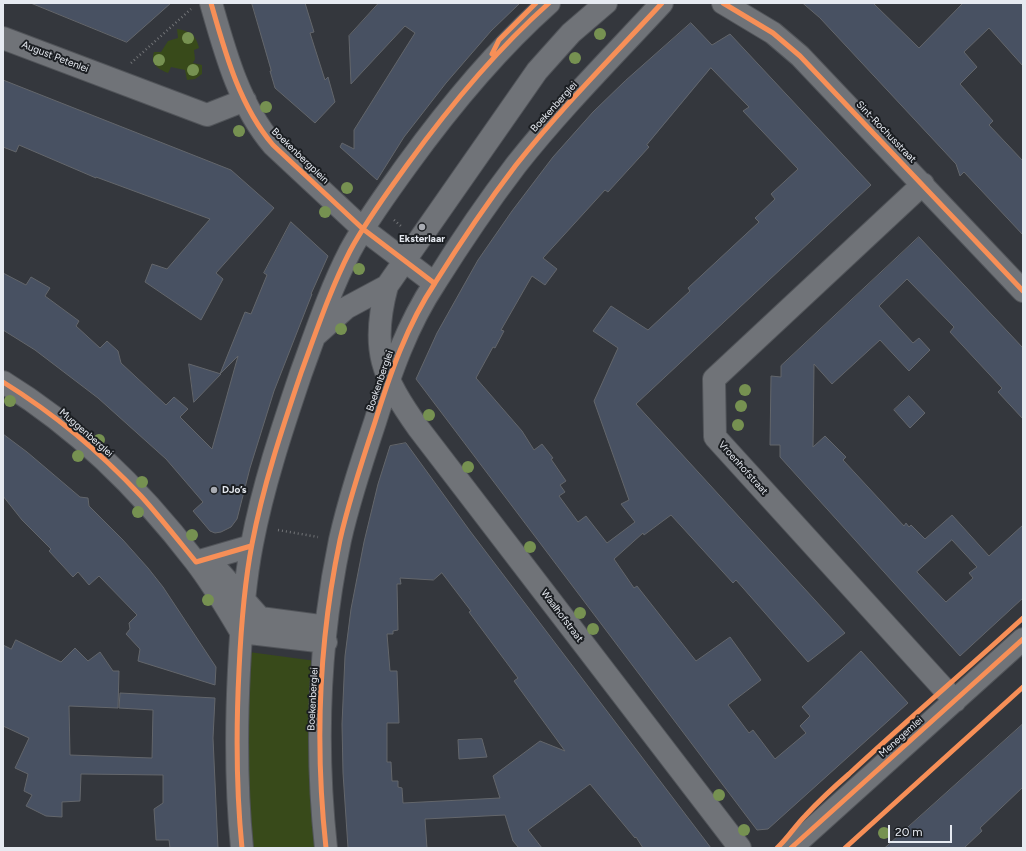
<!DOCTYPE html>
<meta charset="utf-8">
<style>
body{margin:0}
#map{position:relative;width:1026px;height:851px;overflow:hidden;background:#34373d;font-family:Figtree,sans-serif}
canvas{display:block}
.frame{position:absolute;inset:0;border:4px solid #e6eaf1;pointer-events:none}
.scale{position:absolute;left:888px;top:825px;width:64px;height:18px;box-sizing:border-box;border:2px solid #e6eaf1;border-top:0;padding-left:5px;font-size:12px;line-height:14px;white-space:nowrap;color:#e6eaf1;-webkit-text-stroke:3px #1b1e22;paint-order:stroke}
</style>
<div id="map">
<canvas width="1026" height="851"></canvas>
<div class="frame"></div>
<div class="scale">20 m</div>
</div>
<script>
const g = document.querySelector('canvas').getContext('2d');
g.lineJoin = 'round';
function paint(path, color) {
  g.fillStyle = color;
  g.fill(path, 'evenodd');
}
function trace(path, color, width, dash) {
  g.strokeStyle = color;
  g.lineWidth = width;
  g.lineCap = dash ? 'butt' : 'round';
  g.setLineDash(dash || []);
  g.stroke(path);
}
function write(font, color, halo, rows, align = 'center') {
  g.font = font + ' Figtree,sans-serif';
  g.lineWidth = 4;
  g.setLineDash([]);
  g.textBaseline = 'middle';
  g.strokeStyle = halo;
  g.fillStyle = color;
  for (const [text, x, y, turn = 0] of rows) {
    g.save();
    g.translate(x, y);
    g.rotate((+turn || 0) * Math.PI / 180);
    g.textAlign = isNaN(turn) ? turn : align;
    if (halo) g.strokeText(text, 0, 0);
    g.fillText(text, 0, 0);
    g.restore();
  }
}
paint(new Path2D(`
 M177,29C190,31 196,35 199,48L194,50L195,59L193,63L202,65V74L195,79L187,80L185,70L171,67L168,73C158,69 150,64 154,52H161L168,41L178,38Z
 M249,652L316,661C312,723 307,786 317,848H249L246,826Z`), '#384a1a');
const building = new Path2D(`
 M31,3H171L127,42Z
 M252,3H305L314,32L310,33L325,80L328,77L335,102L315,123L275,88L270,71H271Z
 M379,3H520L491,31L446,83L404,137L377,180L340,147L342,143L354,149V130L415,33L405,26L351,84L349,36Z
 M803,3H873L919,48L963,3H1023V66L989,28L964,52L977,67L960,84L993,121L989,125L1023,161V235L964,172L960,176L956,164L820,18Z
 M691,23L712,45L730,34L871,185L636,404L845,633L808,662L736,580L733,583L671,515L644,535L643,533L614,559L634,588L637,586L696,661L730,637L761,680L728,705L749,733L753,730L775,759L806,733L800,726L810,716L802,707L861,651L908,703L768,829L757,830L416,379L437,333L478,260L512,211L553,157L593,112L625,81ZM711,68L749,107L743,111L798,169L771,194L775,199L755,218L759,222L688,288L690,291L648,330L611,306L593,331L618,348L594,401L629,500L621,504L635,522L607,543L586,516L578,522L559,496L565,492L560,485L566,481L551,459L553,458L542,444L534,450L522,431L476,378L493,347L495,348L504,331L501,330L532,276L545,285L557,269L543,258L605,190L608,192L649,147L647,145Z
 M3,80L231,170L274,208L216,273L223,279L201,320L145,282L152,264L167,269L210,219L96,177V178L19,145L16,152L3,147Z
 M291,222L328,256L311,294H312L274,391L250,468L237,519L231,527L221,532L215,533L210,531L193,511L203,502L166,459L98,398L35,350L3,330V273L26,285L31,277L50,288L45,296L79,321L76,326L100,348L107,341L118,351L121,363L166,405L174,397L188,409L180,417L212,449L238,356L220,374L245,312L251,314L267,275L264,273Z
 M919,237L1023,348V419L998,392L1002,388L950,332L954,327L907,279L879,306L913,343L919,338L930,350L909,371L880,340L832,384L814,364L813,447L825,436L846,457L843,460L904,526L906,523L909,527L911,525L925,539L952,515L989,556L1023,525V598L960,656L780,457V445H770L771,376L781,377V366ZM952,540L977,567L969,573L973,578L946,602L917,572Z
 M189,364L221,374L194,402Z
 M909,396L925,413L910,428L894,410Z
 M3,434L27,452L80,497L88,498L89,506L123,540L148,568L163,587L216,667L215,685L138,661L140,649L126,634L130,629L129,623L137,615L99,576L89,585L78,572L73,577L49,551L51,549L22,520L3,496Z
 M406,443L470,531L711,848H643L636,837L635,838L590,784L528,830L542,848H519L513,841L505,815L425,819L427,848H348L343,773L342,724L345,656L351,609L364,542L378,484L390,446ZM442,573L471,611L469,612L518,678L514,681L565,751L540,741L493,776L500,798L403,803L402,788L398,787V781H392L391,762H387V723H399L397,671H390L387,634H393V631L398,630L397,584H401L400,578L433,580Z
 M16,640L61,662L75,648L88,661L100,652L113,671H119L118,708L69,706L70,755L152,758L153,710L119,708L120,693L215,698L213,738L218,848H170L169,840H156L154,809L163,803V775L81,774L80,801L62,802V817L46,816L26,806L32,795L24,791L28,774L15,768L29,738L3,726V645L11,649Z
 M1023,724V787L980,828L982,831L964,848H885Z
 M482,739L487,757L459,759L458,740Z`);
paint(building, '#485162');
trace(building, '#63666b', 1);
const minor = new Path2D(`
 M211,3C225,52 239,105 273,145L363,229L434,283
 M606,3L571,33L537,71L387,286C370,349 382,377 419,429L740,848
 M723,3L773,33L800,56L1023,291
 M3,38L207,115L245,100
 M923,184L714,379L715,437L955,701
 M317,334L346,308L387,286
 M3,382C78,428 142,492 195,561C212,583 227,608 241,632L326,642
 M196,562L251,546
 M203,562L215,567L260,618L320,626
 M242,848C236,788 236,730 239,670C241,628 244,585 252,544C263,486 282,429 301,373C316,332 330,290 350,251C366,221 387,193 407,165C449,107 495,51 549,3
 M326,848C315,747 319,640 340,540C349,500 362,461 375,422C390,374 407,325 435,283C460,243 487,203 516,165C561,108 613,56 662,3
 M791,848L1023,639`);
trace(minor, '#515459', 24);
trace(new Path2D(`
 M131,63L191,9
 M394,220L402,227
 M278,530L318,537`), '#737578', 2.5, [1, 3]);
trace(minor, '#707378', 22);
trace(new Path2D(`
 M211,3C225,52 239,105 273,145L363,229L434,283
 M723,3L773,33L800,56L1023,291
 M492,54L499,40L536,3
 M3,382C53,413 101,453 141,496C160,517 178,540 196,562L251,546
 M242,848C236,788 236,730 239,670C241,628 244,585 252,544C263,486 282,429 301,373C316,332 330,290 350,251C366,221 387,193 407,165C449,107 495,51 549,3
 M326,848C315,747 319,640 340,540C349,500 362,461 375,422C390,374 407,325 435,283C460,243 487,203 516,165C561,108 613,56 662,3
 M777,848C788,838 795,826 805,816C819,801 834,787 849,774C906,721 965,671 1023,618
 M791,848L1023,639
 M845,848L1023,687`), '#f78f57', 5);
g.fillStyle = '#769151';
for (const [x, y] of [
 [600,34],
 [188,38],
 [575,58],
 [159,60],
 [193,70],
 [266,107],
 [239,131],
 [347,188],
 [325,212],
 [359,269],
 [341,329],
 [745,390],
 [10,401],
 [741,406],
 [429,415],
 [738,425],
 [99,440],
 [78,456],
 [468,467],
 [142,482],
 [138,512],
 [192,535],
 [530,547],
 [208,600],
 [580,613],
 [593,629],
 [719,795],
 [744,830],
 [884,833]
]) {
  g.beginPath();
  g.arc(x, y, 6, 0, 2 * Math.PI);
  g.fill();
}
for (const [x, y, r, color] of [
 [422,227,4,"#a8abb2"],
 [214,490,4,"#a8abb2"]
]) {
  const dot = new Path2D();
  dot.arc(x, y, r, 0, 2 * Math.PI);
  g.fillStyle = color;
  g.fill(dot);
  trace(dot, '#1b1e22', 1.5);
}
write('10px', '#e6eaf1', '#1b1e22', [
 ["August Petenlei",55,57,21],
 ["Boekenberglei",554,107,-48],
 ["Sint-Rochusstraat",886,132,46],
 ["Boekenbergplein",300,156,44],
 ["Boekenberglei",380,381,-71],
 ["Muggenberglei",86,433,41],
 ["Vroenhofstraat",743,468,48],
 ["Waalhofstraat",562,616,53],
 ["Boekenberglei",313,699,-87],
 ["Menegemlei",901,737,-42]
]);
write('bold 10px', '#e6eaf1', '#1b1e22', [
 ["Eksterlaar",422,239],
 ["DJo’s",222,490,"left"]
]);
</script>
